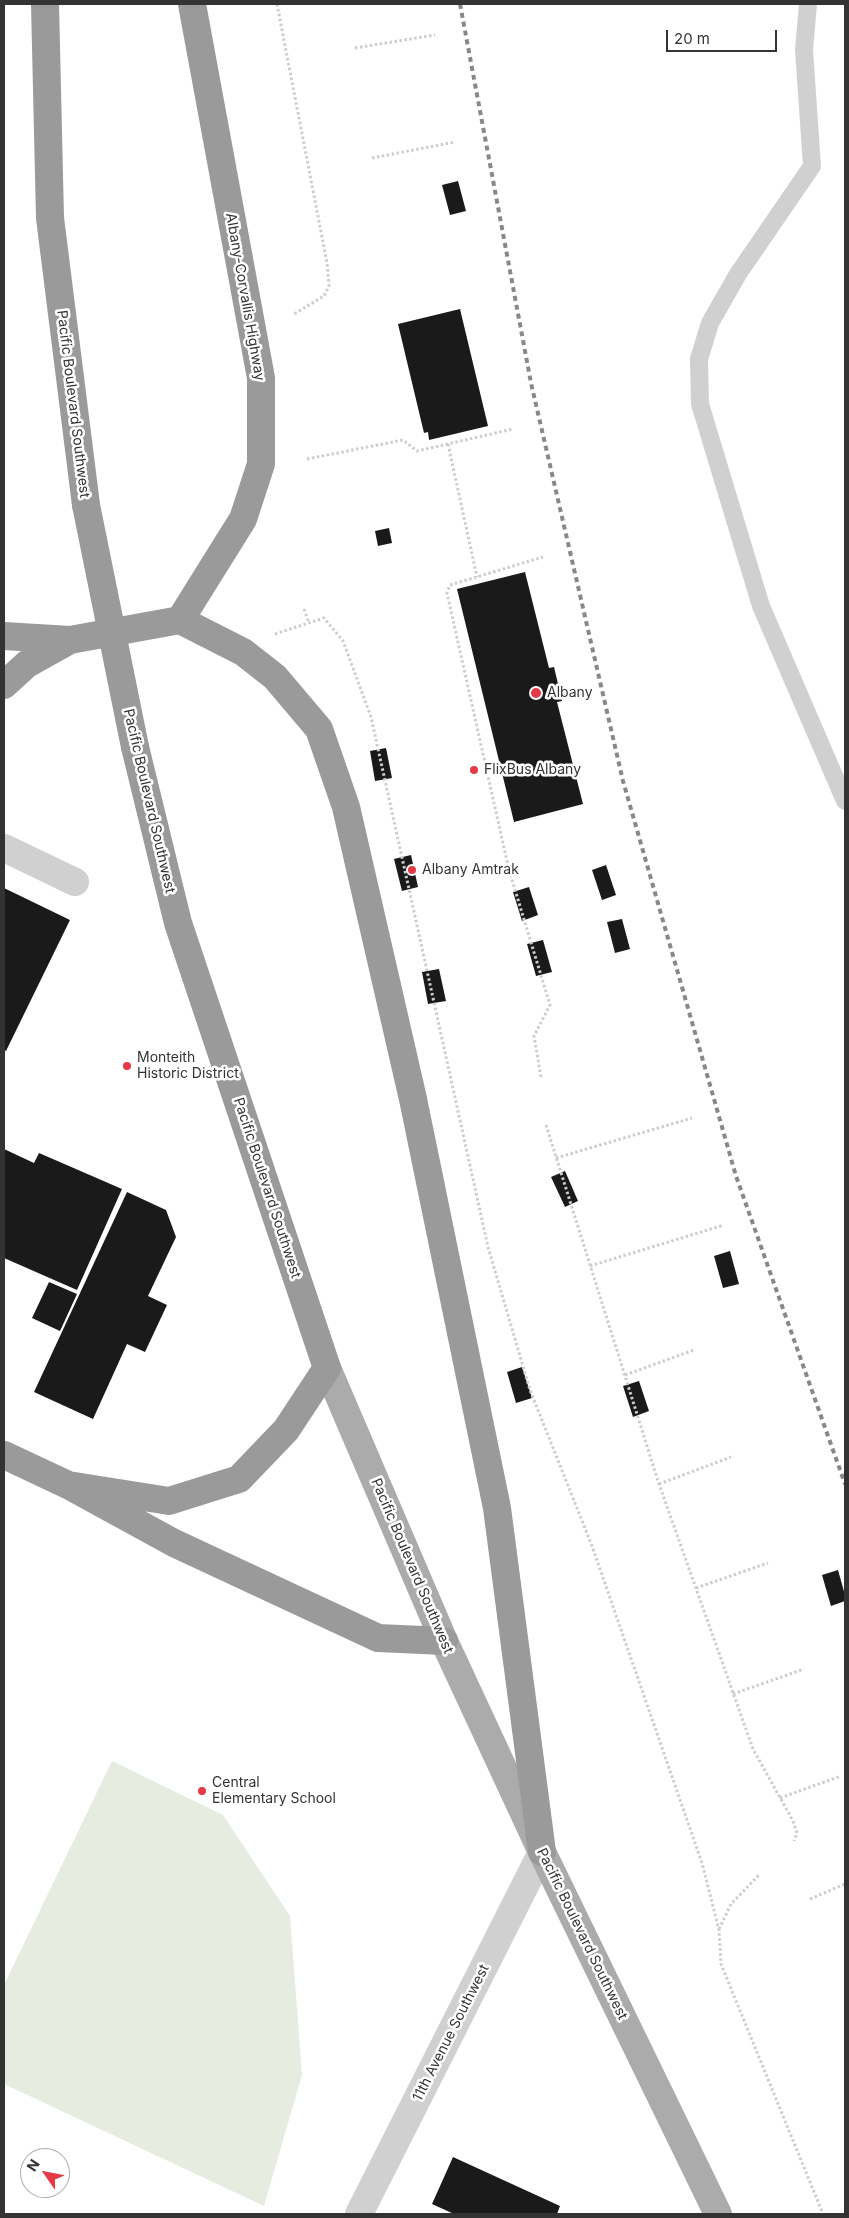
<!DOCTYPE html>
<style>
body{margin:0}
#map{position:relative;width:849px;height:2218px;overflow:hidden;background:#fff;font-family:Inter,sans-serif}
canvas{display:block}
.frame{position:absolute;inset:0;border:5px solid #333;pointer-events:none}
.north{position:absolute;left:20px;top:2148px;width:50px;height:50px;box-sizing:border-box;background:#fff;border:1px solid #adadad;border-radius:50%;rotate:303deg;font-size:14px;font-weight:700;line-height:20px;text-align:center;color:#333}
.north::after{content:'';display:block;margin:auto;width:18px;height:22px;background:#e63946;clip-path:polygon(50% 0,100% 100%,50% 72%,0 100%)}
.scale{position:absolute;left:666px;top:30px;width:111px;height:22px;box-sizing:border-box;border:2px solid #333;border-top:0;padding-left:6px;font-size:15px;line-height:18px;white-space:nowrap;color:#333;-webkit-text-stroke:4px #fff;paint-order:stroke}
</style>
<div id="map">
<canvas width="849" height="2218"></canvas>
<div class="frame"></div>
<div class="north">N</div>
<div class="scale">20 m</div>
</div>
<script>
const g = document.querySelector('canvas').getContext('2d');
g.lineJoin = 'round';
function paint(path, color) {
  g.fillStyle = color;
  g.fill(path, 'evenodd');
}
function trace(path, color, width, dash) {
  g.strokeStyle = color;
  g.lineWidth = width;
  g.lineCap = dash ? 'butt' : 'round';
  g.setLineDash(dash || []);
  g.stroke(path);
}
function write(font, color, halo, rows, align = 'center') {
  g.font = font + ' Inter,sans-serif';
  g.lineWidth = 5;
  g.setLineDash([]);
  g.textBaseline = 'middle';
  g.strokeStyle = halo;
  g.fillStyle = color;
  for (const [text, x, y, turn = 0] of rows) {
    g.save();
    g.translate(x, y);
    g.rotate((+turn || 0) * Math.PI / 180);
    g.textAlign = isNaN(turn) ? turn : align;
    if (halo) g.strokeText(text, 0, 0);
    g.fillText(text, 0, 0);
    g.restore();
  }
}
paint(new Path2D(`
 M112,1761L223,1815L290,1916L302,2075L264,2206L4,2084V1985Z`), '#e6ecdf');
paint(new Path2D(`
 M458,181L466,211L450,215L442,185Z
 M460,309L488,426L429,440L428,432L424,433L398,324Z
 M389,528L392,543L378,546L375,531Z
 M525,572L549,668L554,667L562,701L557,702L583,804L514,822L457,589Z
 M386,748L392,778L375,781L370,751Z
 M411,855L418,887L402,891L394,859Z
 M606,865L616,895L602,900L592,870Z
 M529,887L538,915L522,921L513,892Z
 M4,888L70,920L6,1051L4,1050Z
 M622,919L630,949L615,953L607,922Z
 M543,940L552,972L536,976L527,944Z
 M439,969L446,1001L428,1004L422,972Z
 M4,1149L34,1163L39,1153L122,1189L77,1290L4,1258Z
 M565,1171L578,1201L565,1207L551,1177Z
 M127,1192L166,1210L176,1237L148,1296L167,1305L145,1352L127,1344L93,1419L34,1392Z
 M730,1251L739,1284L723,1288L714,1256Z
 M49,1282L77,1294L60,1331L32,1318Z
 M522,1367L532,1398L516,1403L507,1372Z
 M639,1381L649,1411L633,1417L623,1386Z
 M838,1570L845,1595V1601L831,1606L822,1575Z
 M453,2157L560,2206L557,2214H454L432,2204Z`), '#1a1a1a');
trace(new Path2D(`
 M277,4L327,263L329,286L324,296L294,314
 M355,48L435,35
 M372,158L455,142
 M448,444L477,577
 M307,459L403,440L417,451L513,429
 M304,609L309,623
 M275,634L324,618L343,641L371,717L488,1247L530,1390L592,1546L702,1863L719,1930L721,1964L823,2214
 M541,1077L534,1036L550,1005L509,870L447,593L450,585L543,557
 M546,1125L659,1484L753,1749L793,1821L797,1833L794,1841
 M556,1158L692,1118
 M590,1266L724,1225
 M625,1375L694,1350
 M659,1484L731,1457
 M696,1588L768,1563
 M733,1694L804,1669
 M780,1798L841,1776
 M810,1899L845,1884
 M719,1929L731,1904L760,1874`), '#cdcdcd', 3, [2.5, 2.5]);
trace(new Path2D(`
 M808,4L804,50L812,166L738,274L710,323L699,359L700,404L761,606L845,801`), '#d0d0d0', 18);
trace(new Path2D(`
 M4,848L75,882
 M359,2214L542,1852`), '#d0d0d0', 28);
trace(new Path2D(`
 M327,1368L444,1641L542,1852L718,2214`), '#ababab', 28);
trace(new Path2D(`
 M45,4L50,218L86,505
 M180,620L243,652L275,677L319,729L346,807L413,1099L497,1508L542,1852
 M4,636L70,640
 M4,685L27,664L70,640L180,620L243,519L261,464V378L192,4
 M4,1455L68,1485L174,1543L378,1638L444,1641
 M68,1485L169,1501L239,1479L286,1430L327,1368L178,923L135,747`), '#9a9a9a', 28);
trace(new Path2D(`
 M460,4L531,383L623,781L736,1176L845,1484`), '#888', 4, [5, 4]);
trace(new Path2D(`
 M86,505L135,747`), '#9a9a9a', 28);
for (const [x, y, r, color] of [
 [536,693,6,"#e63946"],
 [474,770,5,"#e63946"],
 [412,870,5,"#e63946"],
 [127,1066,5,"#e63946"],
 [202,1791,5,"#e63946"]
]) {
  const dot = new Path2D();
  dot.arc(x, y, r, 0, 2 * Math.PI);
  g.fillStyle = color;
  g.fill(dot);
  trace(dot, '#fff', 2);
}
write('14px', '#333', '#fff', [
 ["Albany-Corvallis Highway",245,297,80],
 ["Pacific Boulevard Southwest",73,404,83],
 ["Pacific Boulevard Southwest",149,801,77],
 ["Pacific Boulevard Southwest",267,1188,72],
 ["Pacific Boulevard Southwest",412,1566,67],
 ["Pacific Boulevard Southwest",582,1934,64],
 ["11th Avenue Southwest",451,2033,-63]
]);
write('14px', '#333', '#fff', [
 ["Albany",547,693],
 ["FlixBus Albany",484,770],
 ["Albany Amtrak",422,870],
 ["Monteith",137,1058],
 ["Historic District",137,1074],
 ["Central",212,1783],
 ["Elementary School",212,1799]
], 'left');
</script>
